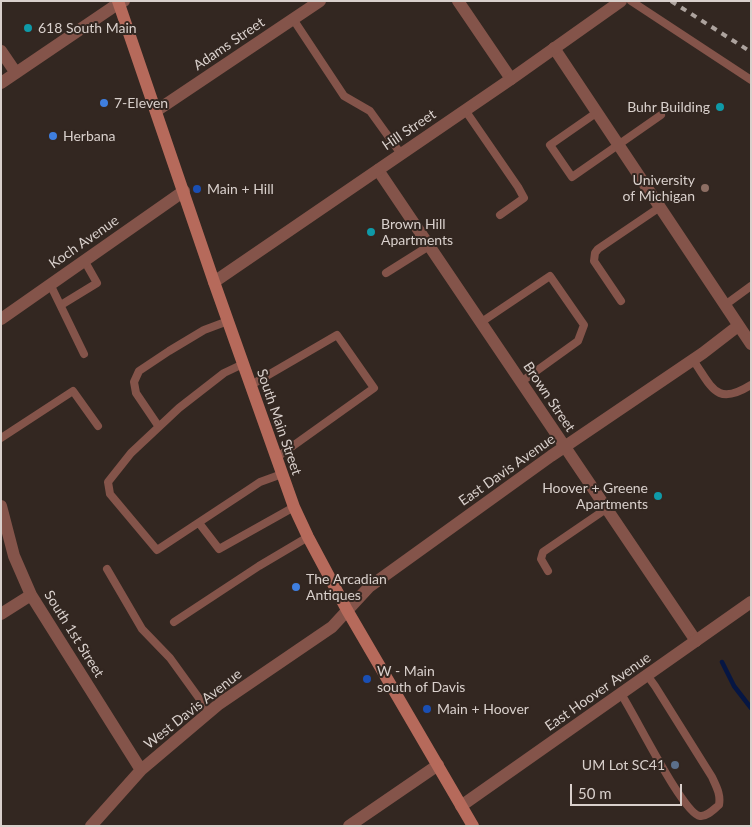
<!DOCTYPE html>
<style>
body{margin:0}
#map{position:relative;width:752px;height:827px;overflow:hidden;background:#332721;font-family:Lato,sans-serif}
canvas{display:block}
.frame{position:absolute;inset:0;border:2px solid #d9d0cc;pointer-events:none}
.scale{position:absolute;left:570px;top:784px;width:112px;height:22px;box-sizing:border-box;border:2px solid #d9d0cc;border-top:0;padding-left:6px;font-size:15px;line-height:18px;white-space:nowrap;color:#d9d0cc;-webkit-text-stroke:4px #332721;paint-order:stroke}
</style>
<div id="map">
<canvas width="752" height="827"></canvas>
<div class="frame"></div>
<div class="scale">50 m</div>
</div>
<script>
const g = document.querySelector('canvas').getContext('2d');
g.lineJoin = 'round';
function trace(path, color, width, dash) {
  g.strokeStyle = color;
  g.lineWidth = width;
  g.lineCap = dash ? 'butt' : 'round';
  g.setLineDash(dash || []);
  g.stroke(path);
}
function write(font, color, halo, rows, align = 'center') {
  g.font = font + ' Lato,sans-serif';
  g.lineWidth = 4;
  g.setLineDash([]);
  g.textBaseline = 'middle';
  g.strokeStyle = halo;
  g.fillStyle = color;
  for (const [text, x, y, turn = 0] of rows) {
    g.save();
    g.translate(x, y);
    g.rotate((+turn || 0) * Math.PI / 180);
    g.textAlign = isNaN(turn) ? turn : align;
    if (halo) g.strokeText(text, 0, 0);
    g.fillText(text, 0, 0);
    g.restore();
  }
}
trace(new Path2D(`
 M722,662L734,686L751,708`), '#061643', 4.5);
trace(new Path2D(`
 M631,1L751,80
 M293,19L344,96L370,111L401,154
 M465,110L518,187L524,198L500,215
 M596,113L550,145L572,177L661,115
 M386,273L429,246
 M50,284L84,354
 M621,301L594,261L595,253L598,249L660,207
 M61,305L97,283L84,260
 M725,305L751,286
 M480,323L550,276L584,325L578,341L521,382
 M693,360C712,387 716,407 751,385
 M243,364L224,373L179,408L131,453L108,482L110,494L157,550L248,490L260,482L282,474
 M251,385L337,335L374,388L276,458
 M159,427L136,393L134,382L139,371L169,351L204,330L228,321
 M1,438L73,391L98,426
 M199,523L219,549L294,507
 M107,569L142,629L170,658L209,712
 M548,571L541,559L543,552L606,509
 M174,622L259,566L308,537
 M621,694C634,713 683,814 700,816C707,817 714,809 719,805C721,794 716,786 712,777L655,686L647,675`), '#84544a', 8);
trace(new Path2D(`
 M458,1L511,79
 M554,48L751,344
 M1,51L16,73
 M1,83L119,3L124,1
 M156,111L320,1
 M378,170L696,641
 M1,319L184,191
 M1,506L14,556L31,595L141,770
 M1,614L31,595
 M91,826L141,770L219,704L332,627L369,587L551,456L703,353L738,326
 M349,826L438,765`), '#84544a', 12);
trace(new Path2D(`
 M214,282L511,79L621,1
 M461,806L751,602`), '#84544a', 12);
trace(new Path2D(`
 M118,1L214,282L294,507L308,537L347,610L473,826`), '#b66a5b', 12);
trace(new Path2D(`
 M671,1L751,52`), '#ada39e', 4, [6, 6]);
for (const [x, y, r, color] of [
 [28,28,5,"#0f9aa8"],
 [104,103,5,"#3f7fe0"],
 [720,107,5,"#0f9aa8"],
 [53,136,5,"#3f7fe0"],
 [705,188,5,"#8d6e63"],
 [197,189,5,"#1a4fb4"],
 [371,232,5,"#0f9aa8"],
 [658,496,5,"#0f9aa8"],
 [296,587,5,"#3f7fe0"],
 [367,679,5,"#1a4fb4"],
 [427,709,5,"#1a4fb4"],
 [675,765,5,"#5c6f8a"]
]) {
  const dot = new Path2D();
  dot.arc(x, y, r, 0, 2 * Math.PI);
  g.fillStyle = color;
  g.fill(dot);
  trace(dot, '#332721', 2);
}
write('14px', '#d9d0cc', '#332721', [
 ["618 South Main",38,28],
 ["7-Eleven",114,103],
 ["Buhr Building",710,107,"right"],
 ["Herbana",63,136],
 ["University",695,180,"right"],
 ["of Michigan",695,196,"right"],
 ["Main + Hill",207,189],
 ["Brown Hill",381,224],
 ["Apartments",381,240],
 ["Hoover + Greene",648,488,"right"],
 ["Apartments",648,504,"right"],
 ["The Arcadian",306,579],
 ["Antiques",306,595],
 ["W - Main",377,671],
 ["south of Davis",377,687],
 ["Main + Hoover",437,709],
 ["UM Lot SC41",665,765,"right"]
], 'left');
write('14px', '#d9d0cc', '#332721', [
 ["Adams Street",229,44,-34],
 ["Hill Street",409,130,-34],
 ["Koch Avenue",84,242,-35],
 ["Brown Street",549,397,56],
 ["South Main Street",279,422,71],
 ["East Davis Avenue",507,470,-35],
 ["South 1st Street",74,634,58],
 ["East Hoover Avenue",598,692,-35],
 ["West Davis Avenue",193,709,-38]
]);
</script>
